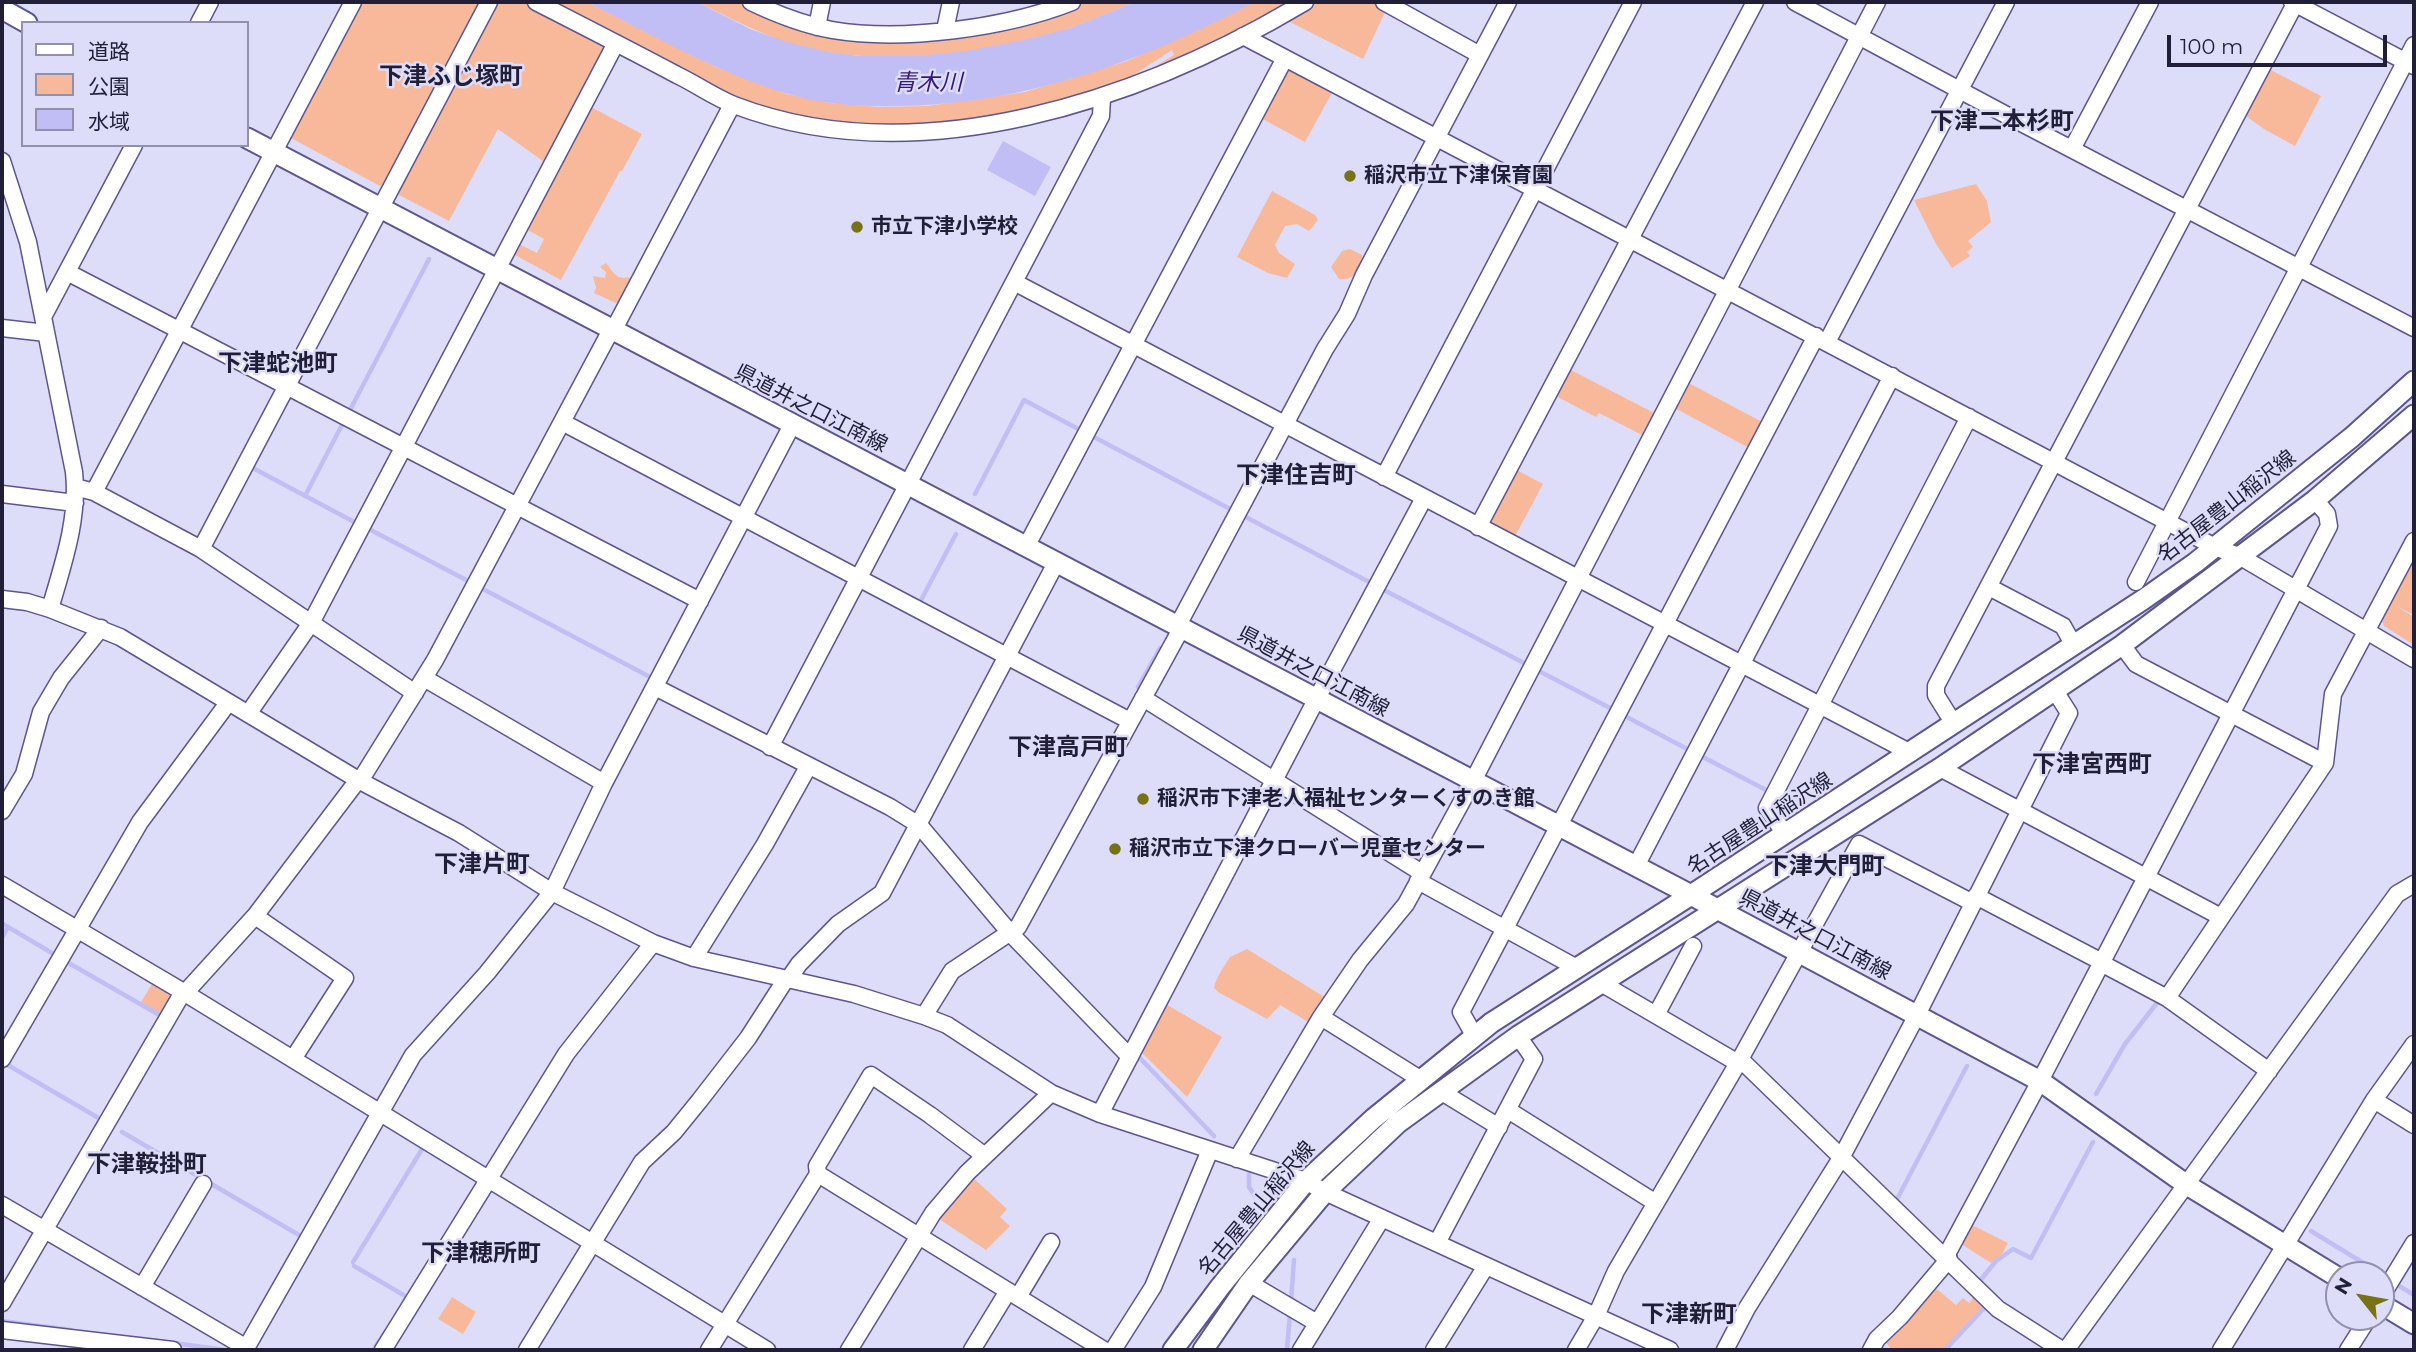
<!DOCTYPE html>
<meta charset="utf-8">
<style>
body{margin:0}
#map{position:relative;width:2416px;height:1352px;overflow:hidden;background:#ddddf9;font-family:Montserrat,"Noto Sans JP",sans-serif}
canvas{display:block}
.frame{position:absolute;inset:0;border:4px solid #211f38;pointer-events:none}
.legend{position:absolute;left:21px;top:21px;width:228px;height:126px;box-sizing:border-box;background:#ddddf9;border:2px solid #9291ac;margin:0;padding:9px 12px;list-style:none;font-size:21px;color:#211f38}
.legend li{display:flex;align-items:center;gap:14px;height:35px}
.legend b{width:35px;border:2px solid #9291ac}
.north{position:absolute;left:2325px;top:1261px;width:70px;height:70px;box-sizing:border-box;background:#ddddf9;border:2px solid #9291ac;border-radius:50%;rotate:301deg;font-size:19px;font-weight:700;line-height:28px;text-align:center;color:#211f38}
.north::after{content:'';display:block;margin:auto;width:24px;height:32px;background:#777215;clip-path:polygon(50% 0,100% 100%,50% 72%,0 100%)}
.scale{position:absolute;left:2167px;top:35px;width:220px;height:32px;box-sizing:border-box;border:4px solid #211f38;border-top:0;padding-left:9px;font-size:21px;line-height:24px;white-space:nowrap;color:#211f38;-webkit-text-stroke:5px #ddddf9;paint-order:stroke}
</style>
<div id="map">
<canvas width="2416" height="1352"></canvas>
<div class="frame"></div>
<ul class="legend">
<li><b style="height:9px;background:#fff"></b>道路</li>
<li><b style="height:19px;background:#f8b99b"></b>公園</li>
<li><b style="height:19px;background:#c0bef5"></b>水域</li>
</ul>
<div class="north">N</div>
<div class="scale">100 m</div>
</div>
<script>
const g = document.querySelector('canvas').getContext('2d');
g.lineJoin = 'round';
function paint(path, color) {
  g.fillStyle = color;
  g.fill(path, 'evenodd');
}
function trace(path, color, width, dash) {
  g.strokeStyle = color;
  g.lineWidth = width;
  g.lineCap = dash ? 'butt' : 'round';
  g.setLineDash(dash || []);
  g.stroke(path);
}
function write(font, color, halo, rows, align = 'center') {
  g.font = font + ' Montserrat,"Noto Sans JP",sans-serif';
  g.lineWidth = 5;
  g.setLineDash([]);
  g.textBaseline = 'middle';
  g.strokeStyle = halo;
  g.fillStyle = color;
  for (const [text, x, y, turn = 0] of rows) {
    g.save();
    g.translate(x, y);
    g.rotate((+turn || 0) * Math.PI / 180);
    g.textAlign = isNaN(turn) ? turn : align;
    if (halo) g.strokeText(text, 0, 0);
    g.fillText(text, 0, 0);
    g.restore();
  }
}
paint(new Path2D(`
 M359,2H483L387,184L380,186L291,138L290,133Z
 M494,2H525L604,42L608,49L547,164L498,129L449,221L399,195L396,188Z
 M548,2H587L716,67L787,94L829,103L880,107L927,106L1025,92L1127,61L1255,2H1295L1277,13L1137,77L1174,55L1172,50L1115,87L1055,106L952,125H839L737,100Z
 M697,2H739L770,18L824,35L1055,15L1087,2H1135C1114,10 1092,21 1071,28C985,55 872,70 785,42C755,31 726,16 697,2Z
 M1314,2H1374L1387,8L1363,59L1284,19Z
 M1286,67L1334,89L1305,142L1259,117Z
 M2267,68L2321,96L2295,146L2264,129L2243,114Z
 M589,106L642,134L622,171H620L561,280L515,255L513,249L517,243L537,253L544,239L524,228Z
 M1976,184L1987,201L1991,222L1968,241L1973,247L1967,252L1970,256L1952,268L1936,244L1914,200Z
 M1272,191L1315,215L1318,220L1309,231L1297,224L1285,226L1275,245L1279,253L1295,264L1287,278L1268,273L1237,257Z
 M1350,249L1362,255C1363,269 1354,281 1339,279L1331,267L1342,251Z
 M606,263C613,271 616,281 629,277L631,281L621,300L616,303L594,293L596,288L593,276L605,278L606,272L600,267Z
 M1567,368L1656,414L1644,436L1599,413L1596,417L1552,394Z
 M1685,381L1764,423L1751,449L1671,406Z
 M1513,468L1543,484L1513,540L1486,526Z
 M2412,556L2414,558V615L2396,606L2414,617V645L2384,626L2381,617L2388,604L2391,603L2388,601Z
 M1247,949L1326,998L1310,1023L1280,1005L1267,1019L1218,992L1214,988C1216,977 1224,967 1230,957Z
 M155,979L173,990L174,997L163,1016L141,1002Z
 M1164,1003L1222,1037L1187,1097L1141,1052L1140,1047Z
 M970,1175L1007,1209L1000,1217L1010,1226L986,1250L936,1217Z
 M1968,1223L2008,1243L2002,1254L1991,1263L1958,1242Z
 M1933,1286L1956,1305L1963,1298L1969,1303L1976,1294L1987,1304L1944,1350H1892L1884,1340Z
 M452,1297L476,1312L463,1334L438,1319Z`), '#f8b99b');
paint(new Path2D(`
 M587,2H697L750,29L787,42L828,52L859,56H918L967,51L1024,40L1071,28L1135,2H1255C1146,60 1026,104 901,106C862,107 823,105 785,93C716,72 652,35 587,2Z
 M1003,141L1051,167L1035,196L987,170Z`), '#c0bef5');
trace(new Path2D(`
 M349,412L429,259
 M1092,436L1232,510V511
 M251,467L358,524
 M975,494L1024,400L1082,431
 M305,496L343,423
 M1242,515L1371,583
 M367,528L470,582
 M481,588L652,678
 M1382,589L1524,663
 M919,604L956,534
 M1535,669L1612,709
 M1138,687L1160,648
 M1623,715L1691,751
 M1701,756L1768,791
 M1778,796L1794,805
 M2,923L8,927L2,938
 M8,927L57,956
 M67,962L161,1016
 M1139,1057L1214,1136
 M6,1064L102,1120
 M2096,1094L2125,1044L2160,999
 M122,1132L299,1235
 M1249,1174V1187L1255,1196
 M1895,1203L1967,1066
 M2311,1231L2388,1278
 M353,1262L424,1146
 M354,1266L407,1297L405,1300
 M1979,1282L1996,1261L2013,1249L2031,1258L2093,1142
 M2396,1284L2414,1295
 M1291,1301L1294,1260
 M2,1321L71,1330
 M174,1343L225,1350
 M373,1350L386,1331
 M1287,1350L1290,1313
 M1945,1350L1987,1305`), '#c0bef5', 4.5);
const minor = new Path2D(`
 M536,2C583,26 630,50 677,75C696,84 714,97 734,105C920,176 1143,99 1305,2
 M751,2C776,14 805,25 832,30C903,42 1006,28 1072,2
 M1384,2L1480,55
 M1795,2L2010,117L2414,328
 M2292,2L2414,66
 M199,23L210,2
 M817,27L822,2
 M945,30L951,2
 M1243,36L2215,547L2241,557L2414,659
 M2072,149L2150,2
 M2,161L28,242L74,472C79,519 63,564 50,609
 M67,272L700,601
 M1014,282L1911,753
 M43,317L134,145
 M2,328L46,333
 M613,331L732,105
 M1827,342L2006,2
 M562,422L1130,721
 M1384,477L1633,2
 M75,487L94,492L201,549L489,2
 M94,492L353,2
 M2,494L75,503
 M1478,527L1755,2
 M1026,547L1285,58
 M201,549L415,693
 M2136,582L2414,45
 M1989,587L2063,626L2074,646
 M2,599L27,602L50,609L120,637L360,781L459,833L552,892L653,943L694,958L854,994L924,1016L947,1025L1051,1093L1100,1114L1306,1181L1325,1192L1670,1350
 M1177,627L1325,349L1347,314L1364,275L1508,2
 M2122,645L2136,664L2325,763
 M424,678L604,783
 M655,687L890,807L919,825L1011,934L1130,1057
 M1143,698L1422,873
 M248,714L311,623L616,43
 M1954,724L1936,695V686L2296,2
 M770,747L1101,116L1102,98
 M1940,768L2221,917
 M360,781L435,660L611,330
 M2,811L24,774L41,712L61,678L101,628
 M1785,834L1767,808L1969,417
 M1636,866L1892,376
 M1418,881L1577,968
 M2,885L185,993L767,1350
 M1976,896L2102,962
 M255,916L345,978L293,1059
 M694,958L765,844L808,767
 M2101,963L2167,998L2269,1071
 M788,980L799,964L838,924L882,893L1056,563
 M1601,983L1738,1063
 M185,993L255,916L358,780
 M2167,998L2325,763L2333,694L2414,541
 M1656,1015L1693,946
 M924,1016L952,971L1018,927L1181,629
 M1321,1017L1420,1079
 M1474,1035L1461,1012L1816,336
 M2,1059L140,822L228,703
 M1740,1059L1998,1309L2062,1350
 M1440,1091L1499,1127
 M2374,1100L2414,1125
 M1508,1110L1656,1203
 M1100,1114L1316,700L1424,498
 M985,1156L930,1115L871,1075L817,1166L818,1174L1104,1350
 M1237,1159L1321,1017L1360,960L1406,904L1473,781L1877,2
 M2,1205L245,1347
 M1437,1243L1534,1059L1518,1036
 M1946,1256L2040,1081L2329,526L2327,514L2315,500
 M1249,1283L1317,1323
 M142,1287L203,1184
 M1018,1297L1051,1242
 M2381,1297L2414,1243
 M2,1303L183,992
 M2,1330L173,1350
 M245,1350L413,1055L487,973L552,892L604,783L792,425
 M383,1350L566,1054L653,943
 M527,1350L642,1162L674,1132L700,1100L748,1038L786,979
 M709,1350L818,1174
 M849,1350L933,1213L967,1173L1051,1093
 M972,1350L1008,1291
 M1113,1350L1153,1287L1210,1150
 M1301,1350L1382,1218
 M1434,1350L1486,1266
 M1576,1350L1596,1316L1616,1271L1738,1063L1859,844L1973,903
 M1725,1350L1747,1308L1841,1158L1917,1015L2069,713L2055,691
 M1871,1350L1877,1339L1900,1317L1949,1259
 M2066,1350L2397,894L2414,884
 M2221,1350L2374,1100L2414,1044
 M2348,1350L2369,1317`);
const major = new Path2D(`
 M2,9L27,23
 M247,138L1691,895L2040,1081L2187,1185L2339,1278
 M2381,1304L2414,1324
 M1173,1350L1220,1287L1306,1181L1374,1118L1491,1023L1691,895L2144,599L2195,563L2352,437L2414,381
 M1203,1350L1249,1283L1325,1192L1398,1123L1518,1036L1940,768L2122,645L2315,500L2414,415`);
trace(minor, '#5b5691', 19);
trace(major, '#5b5691', 23);
trace(minor, '#fff', 16);
trace(major, '#fff', 19);
for (const [x, y, r, color] of [
 [1350,176,7,"#777215"],
 [857,227,7,"#777215"],
 [1143,799,7,"#777215"],
 [1115,849,7,"#777215"]
]) {
  const dot = new Path2D();
  dot.arc(x, y, r, 0, 2 * Math.PI);
  g.fillStyle = color;
  g.fill(dot);
  trace(dot, '#ddddf9', 2.5);
}
write('bold 21px', '#211f38', '#ddddf9', [
 ["稲沢市立下津保育園",1364,176],
 ["市立下津小学校",871,227],
 ["稲沢市下津老人福祉センターくすのき館",1157,799],
 ["稲沢市立下津クローバー児童センター",1129,849]
], 'left');
write('21px', '#211f38', '#ddddf9', [
 ["県道井之口江南線",811,409,27],
 ["名古屋豊山稲沢線",2227,507,-38],
 ["県道井之口江南線",1313,672,28],
 ["名古屋豊山稲沢線",1760,824,-33],
 ["県道井之口江南線",1815,935,28],
 ["名古屋豊山稲沢線",1257,1209,-50]
]);
write('italic 23px', '#34187f', '#ddddf9', [
 ["青木川",928,83]
]);
write('bold 24px', '#211f38', '#ddddf9', [
 ["下津ふじ塚町",451,77],
 ["下津二本杉町",2002,122],
 ["下津蛇池町",278,364],
 ["下津住吉町",1296,476],
 ["下津高戸町",1068,748],
 ["下津宮西町",2092,765],
 ["下津片町",482,865],
 ["下津大門町",1825,867],
 ["下津鞍掛町",147,1165],
 ["下津穂所町",481,1254],
 ["下津新町",1689,1315]
]);
</script>
